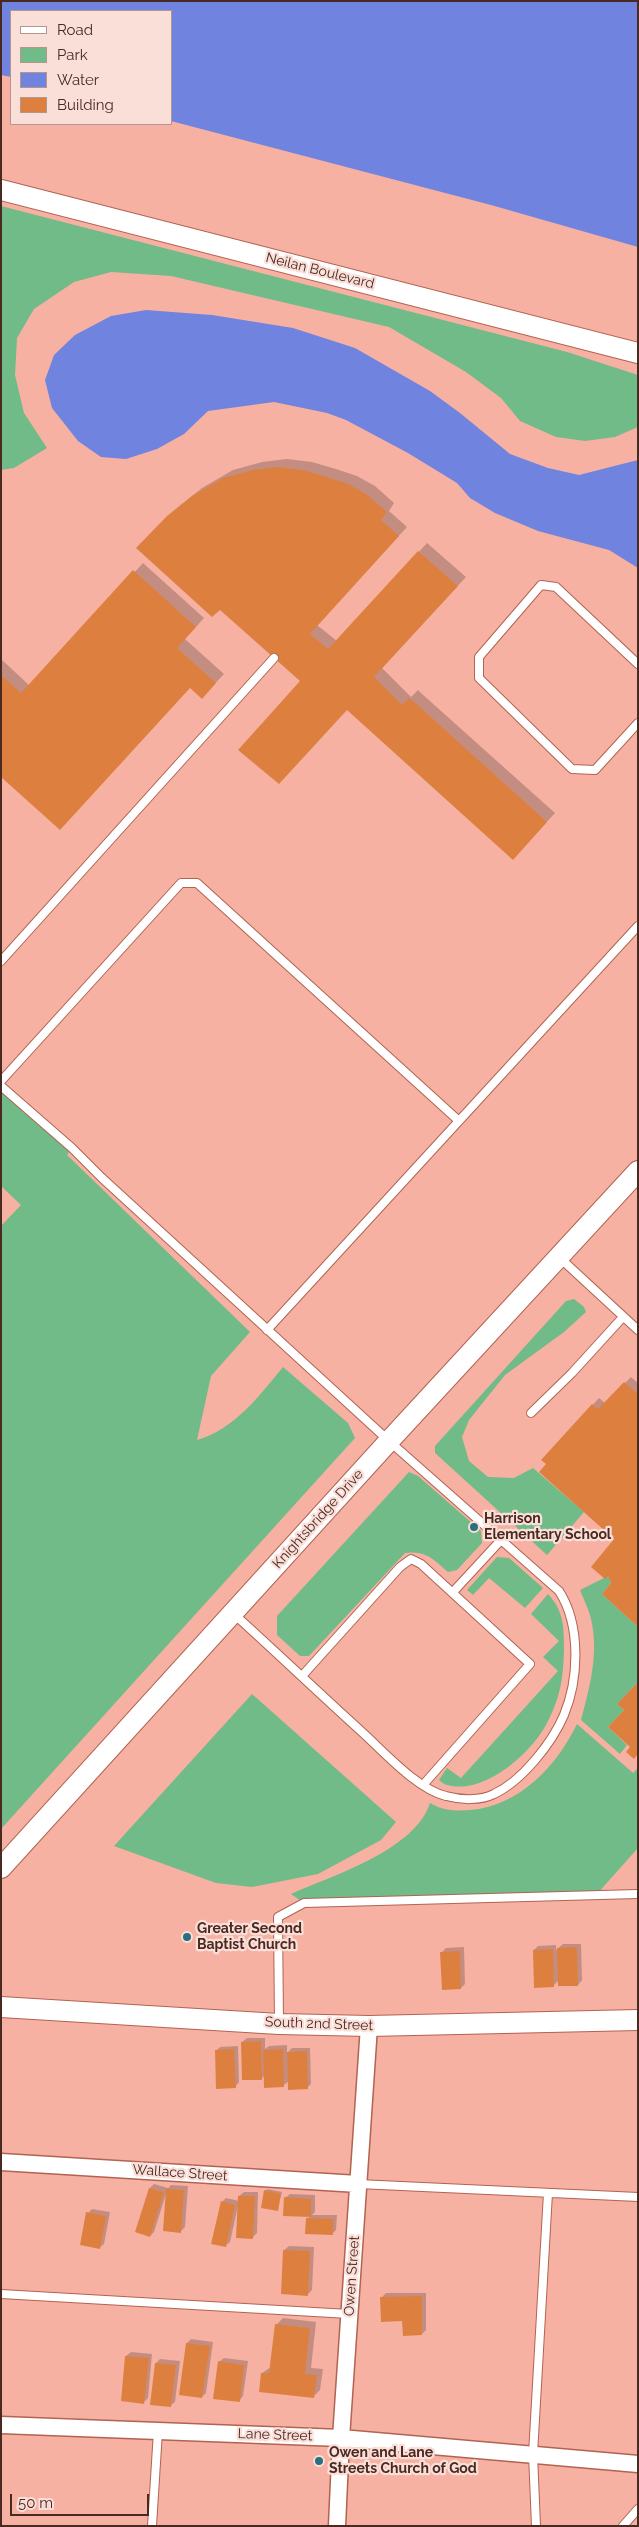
<!DOCTYPE html>
<style>
body{margin:0}
#map{position:relative;width:639px;height:2527px;overflow:hidden;background:#f6b1a2;font-family:Raleway,sans-serif}
canvas{display:block}
.frame{position:absolute;inset:0;border:2px solid #4a2921;pointer-events:none}
.legend{position:absolute;left:10px;top:10px;width:162px;height:115px;box-sizing:border-box;background:#faded8;border:1px solid #b4968f;margin:0;padding:6px 9px;list-style:none;font-size:15px;color:#4a2921}
.legend li{display:flex;align-items:center;gap:10px;height:25px}
.legend b{width:25px;border:1px solid #b4968f}
.scale{position:absolute;left:10px;top:2494px;width:139px;height:22px;box-sizing:border-box;border:2px solid #4a2921;border-top:0;padding-left:6px;font-size:15px;line-height:18px;white-space:nowrap;color:#4a2921;-webkit-text-stroke:4px #faded8;paint-order:stroke}
</style>
<div id="map">
<canvas width="639" height="2527"></canvas>
<div class="frame"></div>
<ul class="legend">
<li><b style="height:6px;background:#fff"></b>Road</li>
<li><b style="height:14px;background:#70bb88"></b>Park</li>
<li><b style="height:14px;background:#7083df"></b>Water</li>
<li><b style="height:14px;background:#dd803f"></b>Building</li>
</ul>
<div class="scale">50 m</div>
</div>
<script>
const g = document.querySelector('canvas').getContext('2d');
g.lineJoin = 'round';
function paint(path, color) {
  g.fillStyle = color;
  g.fill(path, 'evenodd');
}
function trace(path, color, width, dash) {
  g.strokeStyle = color;
  g.lineWidth = width;
  g.lineCap = dash ? 'butt' : 'round';
  g.setLineDash(dash || []);
  g.stroke(path);
}
function write(font, color, halo, rows, align = 'center') {
  g.font = font + ' Raleway,sans-serif';
  g.lineWidth = 4.5;
  g.setLineDash([]);
  g.textBaseline = 'middle';
  g.strokeStyle = halo;
  g.fillStyle = color;
  for (const [text, x, y, turn = 0] of rows) {
    g.save();
    g.translate(x, y);
    g.rotate((+turn || 0) * Math.PI / 180);
    g.textAlign = isNaN(turn) ? turn : align;
    if (halo) g.strokeText(text, 0, 0);
    g.fillText(text, 0, 0);
    g.restore();
  }
}
paint(new Path2D(`
 M1,206L567,352L638,375V427L615,437L585,441L556,437L520,421L501,398L466,372L389,327L171,276L111,272L74,282L34,309L17,338L15,375L24,413L47,448L14,468L1,470Z
 M1,1084L72,1148L67,1155L250,1332L211,1376L197,1440C235,1429 259,1396 283,1367L348,1423L355,1438L1,1829V1226L21,1205L1,1186Z
 M574,1299L584,1307L586,1312L564,1332L505,1375L469,1420L462,1437L469,1461L488,1477L514,1478L533,1468L584,1512L547,1555L435,1453V1446L566,1301Z
 M409,1472L418,1476L481,1531L482,1543L457,1570L448,1572C433,1559 426,1550 405,1553L309,1656H300L277,1635V1616Z
 M497,1557L509,1558L543,1588L525,1608L489,1578L473,1595L467,1590Z
 M608,1576L611,1583L602,1594L638,1627V1682L617,1704L624,1710L608,1727L627,1745L620,1754L581,1720C590,1687 599,1653 591,1619C589,1610 584,1600 580,1590Z
 M548,1594C564,1611 564,1628 564,1650C563,1678 561,1695 548,1721C534,1751 488,1792 452,1786C446,1785 443,1784 439,1780L447,1768L461,1778L558,1671L543,1657L559,1641L531,1614Z
 M252,1694L396,1822L381,1840L318,1874L252,1887L216,1883L114,1846Z
 M577,1724L633,1773L638,1768V1848L596,1895L304,1903L291,1894C334,1875 415,1850 430,1803C444,1811 455,1811 471,1810C520,1805 556,1767 577,1724Z`), '#70bb88');
paint(new Path2D(`
 M1,1H638V247L491,205L171,121V11H11V77L1,75Z
 M146,310L212,315L293,328L355,348L430,391L460,413L510,454L548,468L579,475L638,460V568L609,550L538,531L495,513L470,498L457,483L408,453L346,420L327,413L274,402L208,411L184,434L157,449L126,459L101,457L78,441L52,408L45,380L54,355L75,335L111,316Z`), '#7083df');
paint(new Path2D(`
 M287,459L312,462L336,469L357,476L375,486L394,503L389,511L407,527L317,625L337,641L427,543L466,577L382,668L411,697L418,690L421,693L555,813L521,850L347,708L301,681L177,508L202,488L233,470L262,462Z
 M143,563L204,618L185,639L224,674L210,689L190,686L1,775V659L30,686Z
 M631,1377L638,1383V1625L613,1583L616,1539L543,1460L599,1398L605,1403Z
 M563,1944H581L582,1980L578,1985L559,1980L553,1986L534,1950L538,1946L556,1945V1950Z
 M464,1947L465,1984L461,1988L442,1952L446,1948Z
 M247,2038H265V2049L269,2046L287,2045V2053L292,2048H310L311,2084L307,2088L289,2081L283,2086L265,2075L262,2078L242,2042Z
 M238,2046L239,2082L235,2087L216,2051L220,2047Z
 M154,2184L168,2188L171,2185L188,2186L185,2227L180,2232L166,2194L154,2232L150,2236L136,2232L150,2188Z
 M267,2189L282,2192L277,2210L266,2191Z
 M244,2192H258L257,2233L253,2237L238,2206L230,2242L225,2246L222,2202L226,2198L239,2201V2196Z
 M290,2194L315,2195V2212L312,2215H337L336,2230L332,2234L307,2219L310,2216L285,2198Z
 M92,2209L110,2212L104,2244L99,2248L88,2213Z
 M289,2246L314,2247L312,2290L308,2294L284,2250Z
 M386,2293H426V2330L422,2334L404,2320L382,2297Z
 M283,2318L316,2322L311,2368L323,2369L320,2390L314,2396L262,2373L271,2367L276,2325Z
 M191,2339L213,2342L206,2393L202,2397L187,2343Z
 M131,2352L152,2354L148,2398L144,2402L126,2356Z
 M224,2358L248,2361L243,2396L239,2401L219,2362Z
 M160,2359L180,2361L175,2402L170,2406L156,2363Z`), '#0003');
paint(new Path2D(`
 M278,467L303,470L327,477L348,484L366,494L387,512L381,520L399,536L310,634L328,649L418,551L458,586L374,677L402,705L409,698L413,701L547,822L513,860L347,710L279,784L238,750L300,681L220,610L212,617L136,548L167,516L192,496L223,478L253,470Z
 M133,570L196,627L177,648L216,683L202,699L190,688L60,830L1,777V675L21,693Z
 M624,1382L638,1394V1627L602,1594L611,1583L608,1576L605,1579L591,1567L614,1539L539,1472L546,1464L541,1460L592,1404L598,1409Z
 M638,1682V1754L634,1759L626,1752L630,1747L608,1727L624,1710L617,1704Z
 M577,1947L578,1986H558L557,1948Z
 M553,1949L554,1987L534,1988L533,1950Z
 M460,1951L461,1989L442,1990L440,1952Z
 M261,2041L262,2080H242L241,2042Z
 M234,2049L236,2088L216,2089L215,2050Z
 M283,2049L284,2087L264,2088L263,2050Z
 M307,2051L308,2089L288,2090L287,2052Z
 M149,2188L164,2192L150,2237L135,2232Z
 M166,2189L184,2190L181,2233L163,2231Z
 M264,2190L281,2194L278,2211L261,2208Z
 M238,2196H255L253,2239L236,2238Z
 M284,2197L311,2199V2217L283,2216Z
 M221,2201L235,2205L226,2247L211,2244Z
 M86,2212L106,2216L100,2249L80,2245Z
 M306,2218L333,2219V2235L305,2234Z
 M283,2250L310,2251L308,2296L281,2294Z
 M422,2296V2335L403,2336L402,2321L381,2322L380,2297Z
 M275,2324L310,2328L305,2374L317,2375L314,2398L259,2392L261,2373H269Z
 M186,2343L210,2346L202,2398L179,2395Z
 M125,2356L149,2358L144,2404L121,2401Z
 M218,2361L244,2365L240,2402L213,2399Z
 M155,2363L176,2365L171,2407L150,2405Z`), '#dd803f');
const service = new Path2D(`
 M638,664L556,587L541,585L479,657V678L572,769L595,770L638,723
 M1,961L274,658
 M1,1081L181,883H197L459,1121
 M1,1086L72,1148L102,1178L389,1441L559,1591C581,1625 579,1679 564,1715C552,1743 522,1781 494,1794C480,1801 461,1800 446,1796C417,1789 384,1752 362,1732C319,1693 277,1653 234,1614
 M560,1258L638,1330
 M267,1330L638,926
 M531,1413L572,1373L623,1317
 M453,1592L501,1540
 M302,1676L400,1567L411,1559L421,1564L530,1664L423,1785
 M279,2024L278,1917L304,1903L638,1894
 M358,2184L638,2197
 M1,2294L349,2314
 M152,2526L158,2431
 M536,2526L533,2454L548,2193
 M623,2526L638,2509`);
const minor = new Path2D(`
 M1,2162L358,2184
 M1,2425L341,2438L638,2464
 M337,2526L341,2438L369,2026`);
const tertiary = new Path2D(`
 M1,190L638,353
 M1,1868L389,1441L638,1171
 M1,2007L279,2024L369,2026L638,2020`);
trace(service, '#b26352', 10);
trace(minor, '#b26352', 19);
trace(tertiary, '#b26352', 22);
trace(service, '#fff', 8);
trace(minor, '#fff', 16);
trace(tertiary, '#fff', 20);
for (const [x, y, r, color] of [
 [474,1527,5,"#2a707e"],
 [187,1937,5,"#2a707e"],
 [319,2461,5,"#2a707e"]
]) {
  const dot = new Path2D();
  dot.arc(x, y, r, 0, 2 * Math.PI);
  g.fillStyle = color;
  g.fill(dot);
  trace(dot, '#faded8', 2);
}
write('14px', '#4a2921', '#faded8', [
 ["Neilan Boulevard",320,271,14],
 ["Knightsbridge Drive",318,1519,-48],
 ["South 2nd Street",319,2024,2],
 ["Wallace Street",180,2173,4],
 ["Owen Street",352,2276,-86],
 ["Lane Street",275,2435,2]
]);
write('bold 14px', '#4a2921', '#faded8', [
 ["Harrison",484,1519],
 ["Elementary School",484,1535],
 ["Greater Second",197,1929],
 ["Baptist Church",197,1945],
 ["Owen and Lane",329,2453],
 ["Streets Church of God",329,2469]
], 'left');
</script>
